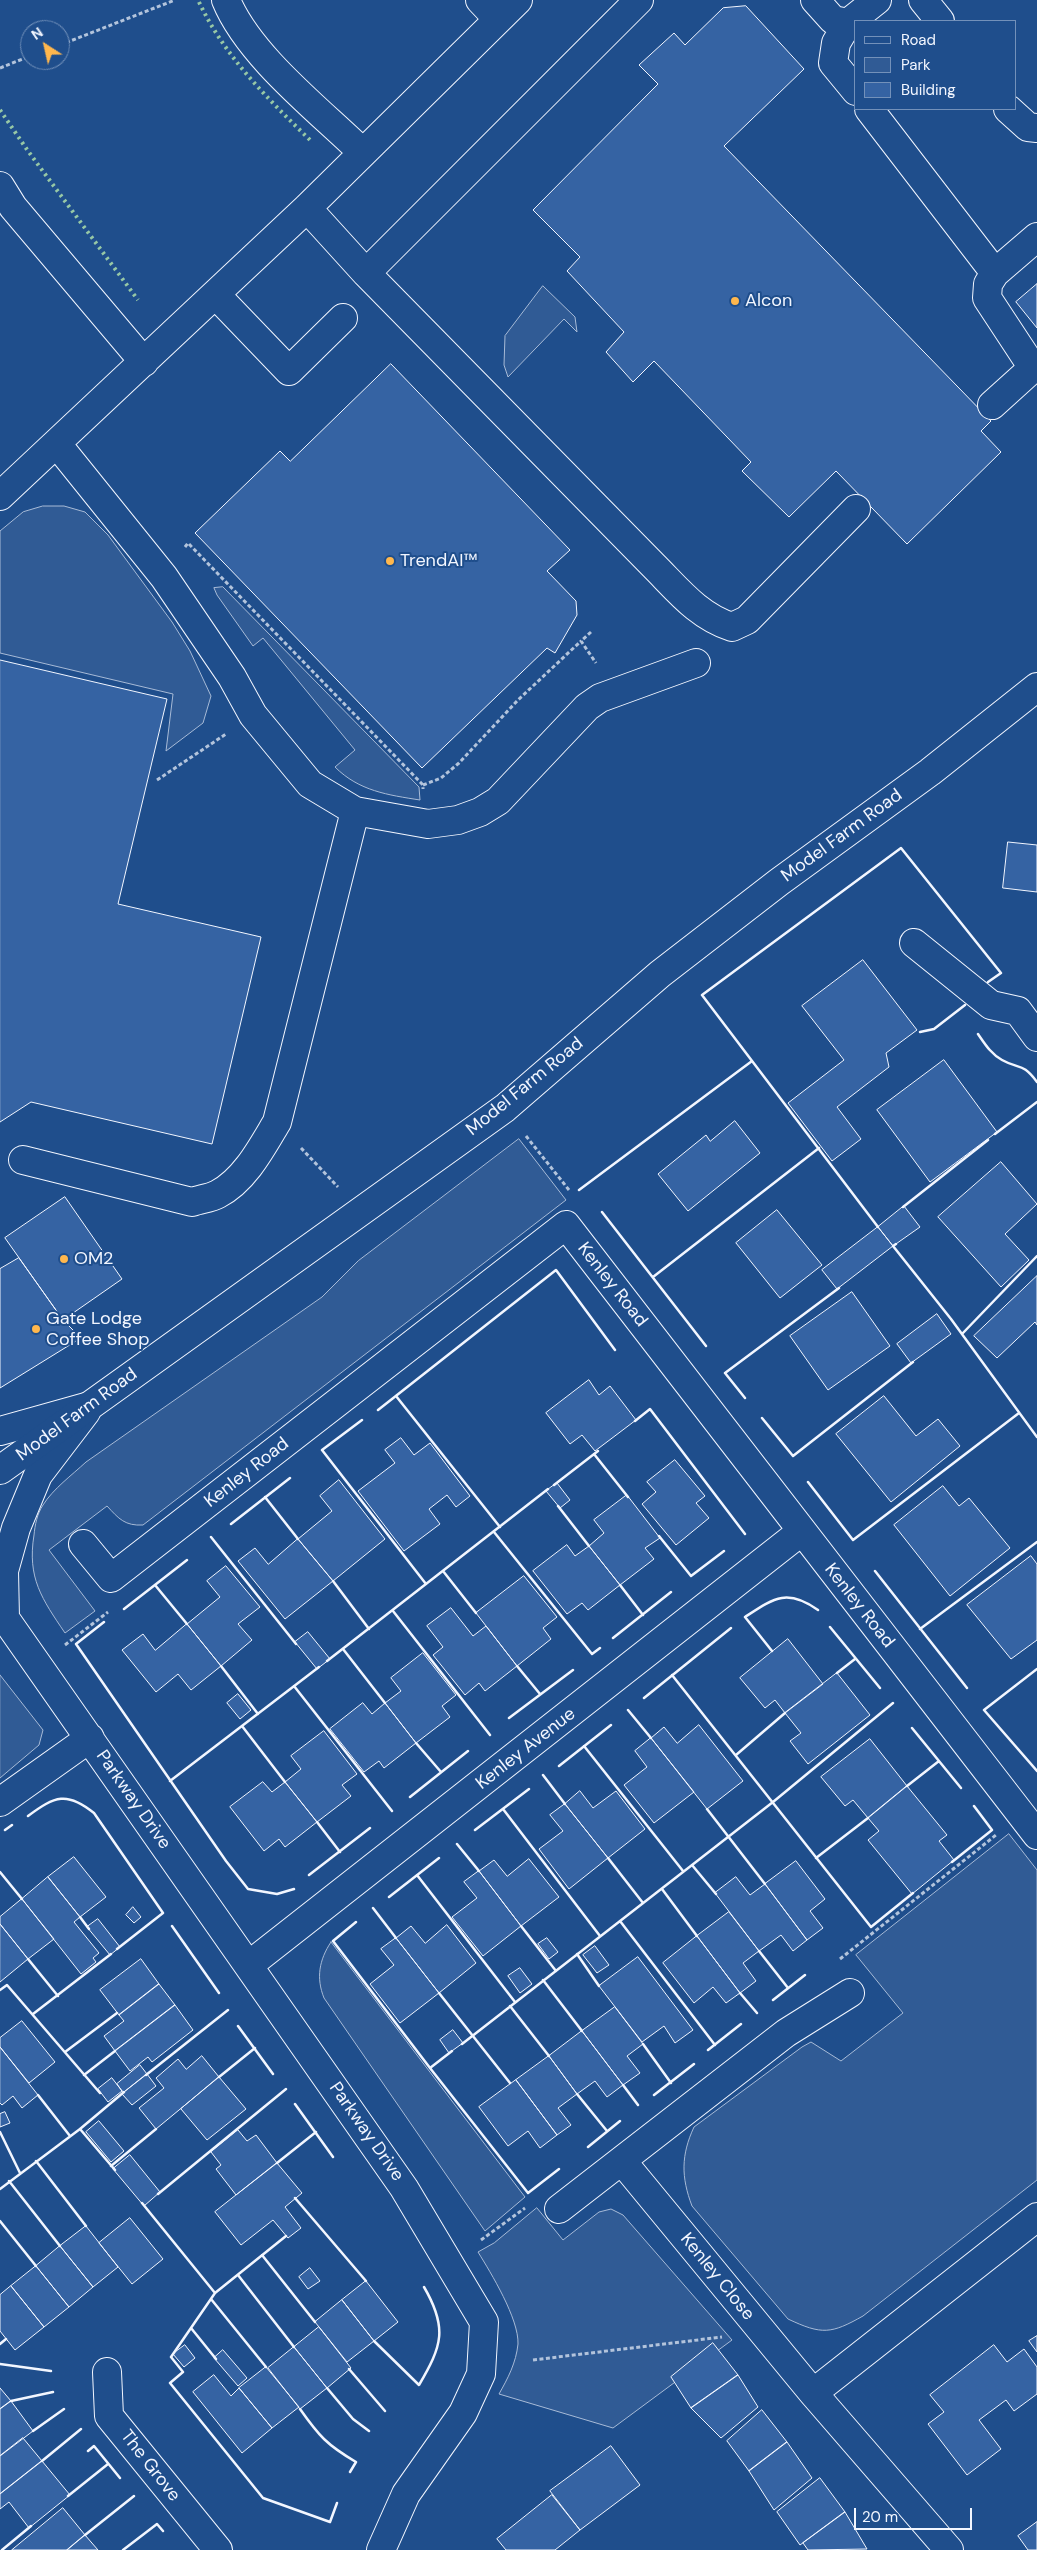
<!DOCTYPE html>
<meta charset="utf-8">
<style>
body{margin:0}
#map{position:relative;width:1037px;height:2550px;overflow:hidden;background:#1f4e8c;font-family:"DM Sans",sans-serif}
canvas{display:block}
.legend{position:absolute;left:854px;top:20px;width:162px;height:90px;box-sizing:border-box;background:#1f4e8c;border:1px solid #7391ba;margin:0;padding:6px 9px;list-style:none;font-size:15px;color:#f2f6ff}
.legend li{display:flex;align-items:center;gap:10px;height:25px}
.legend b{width:25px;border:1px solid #7391ba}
.north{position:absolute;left:20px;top:20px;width:50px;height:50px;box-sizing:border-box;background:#1f4e8c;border:1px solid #7391ba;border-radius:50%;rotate:325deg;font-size:14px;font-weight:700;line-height:20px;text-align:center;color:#f2f6ff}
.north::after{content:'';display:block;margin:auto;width:18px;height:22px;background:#ffb74d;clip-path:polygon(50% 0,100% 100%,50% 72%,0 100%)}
.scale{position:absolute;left:854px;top:2508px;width:118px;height:22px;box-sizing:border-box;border:2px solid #f2f6ff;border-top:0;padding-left:6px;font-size:15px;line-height:18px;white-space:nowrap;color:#f2f6ff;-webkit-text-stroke:4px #1f4e8c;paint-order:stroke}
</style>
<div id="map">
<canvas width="1037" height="2550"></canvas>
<ul class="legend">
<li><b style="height:6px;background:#1f4e8c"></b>Road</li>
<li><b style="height:14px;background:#305b95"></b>Park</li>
<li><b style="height:14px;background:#3563a3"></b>Building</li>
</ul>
<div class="north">N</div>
<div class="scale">20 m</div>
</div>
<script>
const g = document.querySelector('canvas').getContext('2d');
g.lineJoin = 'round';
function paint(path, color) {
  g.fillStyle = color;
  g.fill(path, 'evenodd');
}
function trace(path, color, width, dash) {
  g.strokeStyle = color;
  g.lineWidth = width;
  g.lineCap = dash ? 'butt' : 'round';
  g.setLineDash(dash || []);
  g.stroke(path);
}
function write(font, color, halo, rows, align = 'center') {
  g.font = font + ' "DM Sans",sans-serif';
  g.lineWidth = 4;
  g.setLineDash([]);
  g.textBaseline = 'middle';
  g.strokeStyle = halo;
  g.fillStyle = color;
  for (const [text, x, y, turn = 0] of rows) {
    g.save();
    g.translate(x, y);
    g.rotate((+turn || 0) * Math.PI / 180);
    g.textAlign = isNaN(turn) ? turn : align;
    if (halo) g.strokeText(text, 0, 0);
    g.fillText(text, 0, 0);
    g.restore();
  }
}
const green = new Path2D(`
 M543,286L575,317L577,332L564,319L508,377L504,365L505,336Z
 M43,506H64L85,512L108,535L172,622L190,651L211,696L203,723L166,751L173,694L0,653V531L23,512Z
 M223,587L419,787L420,800C388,795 359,791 335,767L355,750L263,638L253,646L217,595L214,588Z
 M519,1139L566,1200L143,1525C125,1526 119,1519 107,1506L49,1550L95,1611L65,1633C42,1599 27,1578 34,1535C35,1525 37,1514 43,1505C53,1489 72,1475 86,1462L322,1297L358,1261Z
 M0,1675L43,1730L39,1745L0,1778Z
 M1009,1834L1037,1870V2180L863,2316C831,2334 822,2335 788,2319L692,2206C681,2177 681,2155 694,2127L802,2047L811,2042L841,2061L903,2013L856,1955Z
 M331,1942L525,2197L485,2231L324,1998C316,1978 319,1960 331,1942Z
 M537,2208L563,2240L599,2212L611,2209L623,2215L732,2340L613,2428L499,2394C508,2378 516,2363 518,2344C519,2319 491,2273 478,2252L494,2243Z`);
paint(green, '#305b95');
trace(green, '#a8bbd7', 1);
const building = new Path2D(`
 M746,6L804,69L724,146L991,421L981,431L1001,452L907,544L836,471L789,517L742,471L751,462L654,361L633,382L606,352L624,332L567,271L580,257L533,210L658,84L639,65L674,33L685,45L723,8Z
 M1037,284V328L1016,302Z
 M391,364L570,550L547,571L576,601L577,615L555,653L547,648L422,768L195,533L280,451L290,461Z
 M0,660L167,699L118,904L261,937L212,1144L31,1102L0,1122Z
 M1008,842L1037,845V892L1003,888Z
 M863,960L917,1030L886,1053L889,1067L837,1107L861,1139L832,1161L788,1103L844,1060L802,1006Z
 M944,1060L997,1132L930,1182L877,1110Z
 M735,1121L760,1153L688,1211L658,1174L706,1135L710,1141Z
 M1001,1162L1037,1204L1005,1234L1029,1260L1001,1287L938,1217Z
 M65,1197L122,1279L63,1320L5,1238Z
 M904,1206L920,1227L893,1246L878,1227Z
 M777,1210L822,1265L780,1298L736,1243Z
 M878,1227L893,1246L837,1289L822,1270Z
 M19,1258L63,1320L81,1338L0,1388V1269Z
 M1037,1276V1325L1035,1322L997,1358L974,1336Z
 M852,1292L890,1346L828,1390L790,1336Z
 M937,1314L951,1334L911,1363L897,1344Z
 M589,1380L599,1395L610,1386L636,1420L595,1451L582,1435L570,1444L546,1413Z
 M884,1396L916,1436L938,1419L960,1446L891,1502L836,1434Z
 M401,1438L414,1455L430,1443L470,1496L456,1507L447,1495L429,1509L440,1524L404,1551L358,1491L395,1463L385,1450Z
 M675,1460L705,1496L696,1503L709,1518L676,1545L642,1504L656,1492L647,1482Z
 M339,1480L385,1539L333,1581L298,1539L332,1511L320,1496Z
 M557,1483L570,1500L560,1508L546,1491Z
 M943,1486L959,1506L969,1498L1010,1548L950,1596L894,1525Z
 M627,1495L660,1538L645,1548L654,1559L620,1585L589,1546L604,1533L594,1520Z
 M298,1539L333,1581L285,1619L238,1561L255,1548L268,1564Z
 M567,1545L575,1556L589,1546L620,1585L588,1610L582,1603L567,1614L533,1571Z
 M1031,1556L1037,1564V1640L1011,1659L967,1605Z
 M226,1566L260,1607L238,1624L252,1640L221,1666L187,1624L220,1597L207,1581Z
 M524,1576L557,1617L543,1628L551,1639L517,1666L476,1613Z
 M451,1608L473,1636L486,1626L517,1666L485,1691L479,1683L465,1695L433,1655L443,1647L427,1626Z
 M187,1624L221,1666L191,1690L178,1674L156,1692L122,1650L143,1634L155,1650Z
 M308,1632L330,1659L317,1669L295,1642Z
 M788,1639L823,1684L785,1713L775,1700L765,1708L740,1678Z
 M423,1653L456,1695L442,1706L450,1717L416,1743L385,1703L401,1691L391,1678Z
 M837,1673L870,1715L808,1764L790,1741L801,1733L785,1713Z
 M238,1694L251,1710L240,1719L227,1703Z
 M363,1703L372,1714L385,1703L416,1743L384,1768L379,1761L364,1772L330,1729Z
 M699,1725L743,1781L707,1809L651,1738L664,1727L677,1743Z
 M324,1731L357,1774L342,1785L351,1796L317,1822L285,1782L301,1769L291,1756Z
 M651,1738L694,1792L654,1823L624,1785L647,1767L635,1751Z
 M870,1739L907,1786L868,1818L853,1800L845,1806L821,1777Z
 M263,1782L272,1792L285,1782L317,1822L285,1847L279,1839L264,1851L230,1807Z
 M907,1786L947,1835L939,1841L954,1860L912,1894L868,1840L879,1831L868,1818Z
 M580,1791L593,1808L616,1791L645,1829L608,1858L565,1804Z
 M565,1804L608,1858L569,1889L539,1849L563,1831L550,1815Z
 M74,1857L106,1897L80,1917L48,1877Z
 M529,1859L559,1897L521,1926L479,1871L494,1860L507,1876Z
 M796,1861L825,1899L810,1911L823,1928L807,1940L765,1884Z
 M479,1871L521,1926L483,1956L452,1917L477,1898L464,1882Z
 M48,1877L80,1917L74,1922L99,1953L93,1958L96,1962L81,1974L22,1899Z
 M736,1877L750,1895L765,1884L807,1940L793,1951L781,1935L759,1951L715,1893Z
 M22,1899L54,1939L28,1959L0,1924V1917Z
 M133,1907L141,1917L134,1923L126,1915Z
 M729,1912L759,1951L743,1963L756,1981L740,1993L697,1936Z
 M98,1919L120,1947L110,1955L87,1927Z
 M0,1924L28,1959L0,1982Z
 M447,1925L476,1963L439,1993L396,1938L411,1926L425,1943Z
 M697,1936L740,1993L726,2003L713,1987L694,2003L663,1963Z
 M396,1938L439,1993L400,2023L370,1984L394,1965L381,1949Z
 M547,1938L558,1952L549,1959L538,1944Z
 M595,1946L609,1965L597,1973L583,1955Z
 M638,1957L693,2030L675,2043L664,2026L642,2042L599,1986Z
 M141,1959L159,1984L119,2015L100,1990Z
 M520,1968L532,1984L520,1993L508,1976Z
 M159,1984L175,2005L115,2051L104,2036L124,2021L119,2015Z
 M175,2005L193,2030L152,2062L148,2057L130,2071L115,2051Z
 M615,2007L643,2044L627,2056L640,2073L623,2085L582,2031Z
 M22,2021L55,2062L29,2083L0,2047V2038Z
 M453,2030L463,2043L449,2053L440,2040Z
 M582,2031L623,2085L607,2097L595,2081L577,2094L549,2056Z
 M0,2047L38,2095L22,2108L13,2096L2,2105L0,2103Z
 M202,2056L219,2077L156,2129L139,2108L164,2088L156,2078L178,2059L186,2069Z
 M549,2056L577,2094L558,2108L571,2125L557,2135L516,2080Z
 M140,2065L147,2074L124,2092L122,2091L117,2084Z
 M147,2074L156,2086L132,2105L122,2094Z
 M219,2077L246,2109L207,2140L181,2109Z
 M112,2078L122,2091L108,2102L98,2089Z
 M516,2080L557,2135L540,2148L528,2131L508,2146L479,2107Z
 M5,2112L10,2123L0,2127V2114Z
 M99,2121L124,2151L111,2162L86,2132Z
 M238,2130L247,2141L256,2135L277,2163L236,2195L216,2169L221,2165L211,2152Z
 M130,2155L160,2192L144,2206L113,2169Z
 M277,2163L302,2193L285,2207L301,2228L288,2238L273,2220L241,2245L215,2212Z
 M130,2218L163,2259L132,2284L99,2243Z
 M86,2226L118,2267L93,2287L60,2246Z
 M60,2246L93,2287L69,2307L36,2266Z
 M36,2266L69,2307L44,2327L11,2286Z
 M310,2268L320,2281L308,2289L299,2277Z
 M366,2281L398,2322L374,2341L342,2300Z
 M11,2286L44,2327L15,2350L0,2331V2295Z
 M342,2300L374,2341L347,2362L315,2322Z
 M319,2327L351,2368L327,2388L294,2347Z
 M1037,2336V2352L1029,2341Z
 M713,2343L738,2375L691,2408L671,2377Z
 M185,2345L195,2358L184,2367L173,2354Z
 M994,2345L1007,2362L1024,2349L1037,2367V2394L1014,2411L1006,2400L979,2420L1001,2449L967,2475L928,2424L944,2412L930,2395Z
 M294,2347L327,2388L300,2409L268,2368Z
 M223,2350L247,2378L238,2386L214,2358Z
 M266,2367L299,2407L272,2428L239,2388Z
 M214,2375L231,2396L239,2388L272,2428L242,2453L193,2392Z
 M738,2375L758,2407L721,2438L691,2408Z
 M0,2388L11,2401L0,2409Z
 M11,2401L33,2431L0,2456V2409Z
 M762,2410L787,2442L749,2471L727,2441Z
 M23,2438L42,2461L0,2494V2456Z
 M787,2442L812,2478L774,2510L749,2471Z
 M611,2446L640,2485L580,2530L550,2491Z
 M42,2461L70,2495L29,2528L9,2502L0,2509V2494Z
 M820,2478L845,2512L800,2545L777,2512Z
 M552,2495L580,2530L555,2550H506L497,2539Z
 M63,2508L85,2535L67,2550H12Z
 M845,2512L867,2549L808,2550L803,2543Z
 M1037,2522V2550H1028L1018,2536Z
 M85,2535L98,2550H67Z`);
paint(building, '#3563a3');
trace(building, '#f2f6ff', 1);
const minor = new Path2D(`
 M226,0C249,56 319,110 362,152
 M480,0L498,19
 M815,0L833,20L848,23L877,0
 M923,0L940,21
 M848,23L836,43L833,63L856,91
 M869,109L995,273L1037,237
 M1008,109L1028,127L1037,128
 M0,186L13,207L144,362
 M307,208L366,273L654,566C678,590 698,616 732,627L747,620L856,509
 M366,273L639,0
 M216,295L289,371L343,318
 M992,405L1033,368L987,298L988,284L995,273
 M57,444L164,577L232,677L253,715L310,784L355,811L428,824L458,820L480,812L498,801L587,707L600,698L696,663
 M0,496L307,208L518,0
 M914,943L991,1005L1018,1011L1037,1037
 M23,1160L192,1202C201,1199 211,1198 218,1194C245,1180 262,1147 277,1122L355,811
 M0,1431L86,1407
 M83,1544L111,1578L566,1225L1037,1835
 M0,1611L404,2188L484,2322L481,2374L463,2413L406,2494L381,2550
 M0,1616L5,1618L4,1571L16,1528L38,1475L86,1412
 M0,1802L90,1738
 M249,1965L802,1531
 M622,2161L813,2393
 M559,2209L786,2033L850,1993
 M107,2372L109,2416L218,2550
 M949,2550L813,2393L1037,2217`);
const major = new Path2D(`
 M0,1470L505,1108L660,974L779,882L930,772L1037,687`);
trace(minor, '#f2f6ff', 30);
trace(major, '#f2f6ff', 30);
trace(new Path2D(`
 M60,45L175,0
 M0,68L30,56
 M185,547L188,543L423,785V789
 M591,632L581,641L596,663
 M157,780L226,734
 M423,785L441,778L459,763L518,700L581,641
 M526,1136L569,1190
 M301,1148L338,1187
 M65,1645L108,1612
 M840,1959L996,1835
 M481,2240L525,2208
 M533,2360L722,2337`), '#b3c4dc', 3, [4, 2.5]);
trace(minor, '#1f4e8c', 28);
trace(major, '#1f4e8c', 28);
trace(new Path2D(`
 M199,2C225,57 267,98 310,140
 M0,110L28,151L138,300`), '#97c8a6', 4, [2.5, 4]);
trace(new Path2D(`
 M920,1032L934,1029L965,1005
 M978,1034C985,1044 991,1054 1002,1060C1020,1070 1022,1062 1037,1082
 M995,1134L1037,1102
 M579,1190L752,1061
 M903,1207L988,1140
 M602,1212L706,1346
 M878,1227L702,995L901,848L1001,973L988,982
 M896,1244L893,1246L951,1319L1037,1437
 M653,1277L819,1148
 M962,1334L1037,1256
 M396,1396L500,1527
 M745,1398L725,1373L839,1288
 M378,1410L556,1270L615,1350
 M762,1418L793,1456L913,1362
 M362,1420L322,1450L426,1584
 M635,1421L650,1409L745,1534
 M594,1454L628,1497
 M808,1482L853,1540L1019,1413
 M554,1485L598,1451
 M265,1497L298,1539
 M558,1506L589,1546
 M231,1524L290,1478
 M494,1532L592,1654L600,1648
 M659,1536L691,1576L724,1551
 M211,1537L296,1644
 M443,1571L476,1613
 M875,1571L967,1688
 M333,1581L369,1629
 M155,1585L187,1624
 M620,1585L643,1615
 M124,1609L187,1560
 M393,1611L490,1735
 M104,1622L76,1644L226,1861L248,1889L277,1894L294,1889
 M830,1627L880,1688
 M920,1629L1037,1542
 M613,1638L671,1592
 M343,1649L385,1703
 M772,1651L745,1617C774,1598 787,1588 818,1610
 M327,1661L548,1489
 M221,1666L258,1714
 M517,1666L540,1694
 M1037,1669L984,1710L1037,1771
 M837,1673L855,1659
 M672,1675L871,1927L913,1893
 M294,1686L392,1811
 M644,1698L731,1628
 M628,1710L651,1738
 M509,1718L573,1670
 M242,1726L285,1782
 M912,1728L961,1788
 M416,1743L441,1772
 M584,1746L683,1871
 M736,1755L785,1713
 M559,1766L611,1725
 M543,1775L565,1804
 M170,1781L319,1667
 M907,1786L939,1761
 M410,1797L468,1751
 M503,1809L600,1936
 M707,1809L765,1884
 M28,1816C55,1796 67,1791 94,1813L163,1913L117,1949
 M317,1822L340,1852
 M5,1830L12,1825
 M475,1830L529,1789
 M457,1844L479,1871
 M608,1858L643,1903
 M816,1858L868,1818
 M952,1862L992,1830L974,1806
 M692,1865L716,1894
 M0,1872L22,1899
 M309,1875L370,1828
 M417,1875L515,2002
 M662,1889L697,1936
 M389,1897L439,1858
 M373,1908L396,1938
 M80,1917L89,1929
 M620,1921L715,2045
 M356,1922L333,1941L430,2068L452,2051
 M172,1926L219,1993
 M521,1926L556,1971
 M759,1951L788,1988
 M577,1954L599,1986
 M28,1959L58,1996
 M543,1980L582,2031
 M0,1990L7,1985L100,2093
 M439,1993L510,2083
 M740,1993L757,2013
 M773,2000L805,1975
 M510,2006L549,2056
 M33,2014L111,1954
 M238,2026L273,2074
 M462,2044L773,1802L893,1703
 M643,2044L671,2083
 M708,2050L741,2024
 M65,2052L117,2013
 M430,2068L528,2193L559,2169
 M84,2075L115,2051
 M146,2075L228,2010
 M219,2077L255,2048
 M623,2085L638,2105
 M577,2094L607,2131
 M38,2095L70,2136
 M654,2095L694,2064
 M295,2104L333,2157
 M80,2129L124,2092
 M0,2132L20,2173
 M588,2147L620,2121
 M36,2161L86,2226
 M277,2163L316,2132
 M111,2166L156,2129
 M9,2181L60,2246
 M0,2189L80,2129L115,2170
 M158,2194L286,2089
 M295,2198L366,2281
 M142,2203L215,2293L286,2236
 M0,2221L36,2266
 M262,2255L315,2322
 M238,2275L294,2347
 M215,2293L171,2357L183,2372L170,2383L263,2498L330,2522L337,2503
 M211,2299L266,2367
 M191,2328L216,2359
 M374,2341L419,2385C442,2346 448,2328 424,2287
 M0,2344L6,2339
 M0,2364L51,2371
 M349,2369L385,2411
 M327,2388L353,2419L369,2431
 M11,2401L53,2392
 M300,2409C319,2436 327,2445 356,2462L350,2472
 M33,2431L64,2409
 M88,2451L94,2446L120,2478
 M42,2461L81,2429
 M68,2496L108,2464
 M85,2535L134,2496
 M2,2550L31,2526
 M123,2550L157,2524L163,2531`), '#f2f6ff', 2.5);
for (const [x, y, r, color] of [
 [735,301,5,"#ffb74d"],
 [390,561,5,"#ffb74d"],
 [64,1259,5,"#ffb74d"],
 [36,1329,5,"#ffb74d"]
]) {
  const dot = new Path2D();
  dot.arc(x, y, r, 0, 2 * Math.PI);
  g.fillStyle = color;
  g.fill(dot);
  trace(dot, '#1f4e8c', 2);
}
write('18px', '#f2f6ff', '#1f4e8c', [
 ["Alcon",745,301],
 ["TrendAI™",400,561],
 ["OM2",74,1259],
 ["Gate Lodge",46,1319],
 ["Coffee Shop",46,1340]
], 'left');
write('18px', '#f2f6ff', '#1f4e8c', [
 ["Model Farm Road",842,836,-36],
 ["Model Farm Road",525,1087,-39],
 ["Kenley Road",612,1285,52],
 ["Model Farm Road",77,1415,-36],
 ["Kenley Road",247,1473,-38],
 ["Kenley Road",859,1606,52],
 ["Kenley Avenue",526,1749,-38],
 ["Parkway Drive",133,1800,55],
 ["Parkway Drive",366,2132,55],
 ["Kenley Close",717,2277,51],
 ["The Grove",150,2466,52]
]);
</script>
